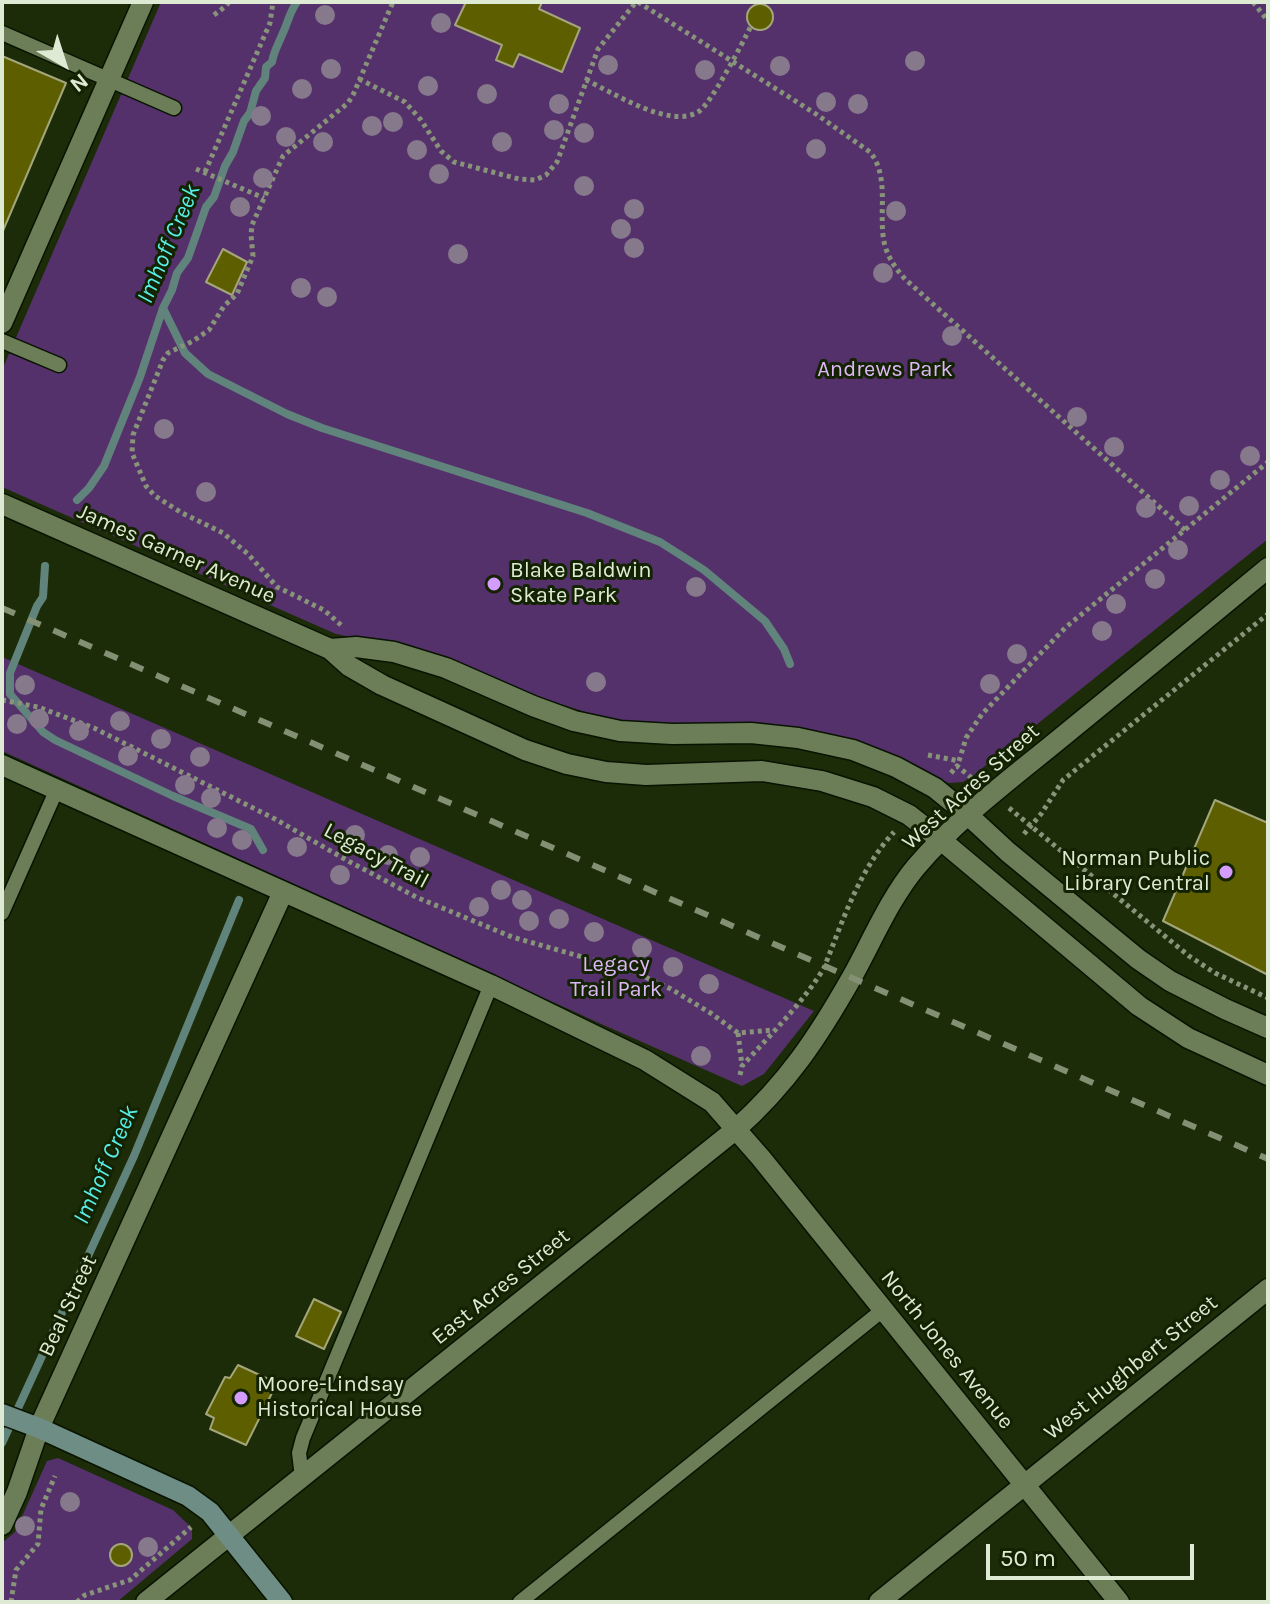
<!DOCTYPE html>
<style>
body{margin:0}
#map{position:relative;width:1270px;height:1604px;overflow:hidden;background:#1c2c09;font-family:Karla,sans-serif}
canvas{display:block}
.frame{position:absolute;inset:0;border:4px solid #dfead5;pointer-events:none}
.north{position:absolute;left:24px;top:24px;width:80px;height:80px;-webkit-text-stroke:6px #132201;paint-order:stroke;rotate:141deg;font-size:22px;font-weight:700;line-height:32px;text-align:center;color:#dfead5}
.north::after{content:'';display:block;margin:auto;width:28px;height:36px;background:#dfead5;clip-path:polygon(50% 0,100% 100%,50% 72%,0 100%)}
.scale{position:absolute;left:986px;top:1544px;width:208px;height:36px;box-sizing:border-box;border:4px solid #dfead5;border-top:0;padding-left:10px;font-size:24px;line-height:28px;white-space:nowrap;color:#dfead5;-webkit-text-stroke:6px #132201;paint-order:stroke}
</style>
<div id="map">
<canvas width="1270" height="1604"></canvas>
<div class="frame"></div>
<div class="north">N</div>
<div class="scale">50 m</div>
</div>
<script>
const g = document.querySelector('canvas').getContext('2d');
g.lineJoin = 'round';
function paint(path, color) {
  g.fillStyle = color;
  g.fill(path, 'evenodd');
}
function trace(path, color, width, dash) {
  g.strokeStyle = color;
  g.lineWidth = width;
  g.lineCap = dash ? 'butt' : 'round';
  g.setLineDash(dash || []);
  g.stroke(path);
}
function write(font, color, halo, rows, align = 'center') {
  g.font = font + ' Karla,sans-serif';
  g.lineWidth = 6;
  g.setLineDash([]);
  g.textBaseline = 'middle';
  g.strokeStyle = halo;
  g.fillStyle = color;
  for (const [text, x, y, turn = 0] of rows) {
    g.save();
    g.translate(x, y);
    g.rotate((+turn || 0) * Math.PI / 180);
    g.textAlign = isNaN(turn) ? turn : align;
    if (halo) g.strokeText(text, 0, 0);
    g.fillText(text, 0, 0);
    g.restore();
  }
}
paint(new Path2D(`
 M161,2H1268V539L975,774L963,782L949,783L861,745L791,727L707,723L659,724L610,720L533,695L396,646L336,634L2,487V370Z
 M2,657L814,1011L764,1074L742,1086L599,1023L2,751Z
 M58,1458L173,1510L192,1528V1539L117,1602H2V1543L15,1532L47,1461Z`), '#55316c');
trace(new Path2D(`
 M163,308L185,353L208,374L287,414L322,428L587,513L660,542L704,570L765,621L784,649L790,664
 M77,500L89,488L104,466L140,377L163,308L172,290L177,273L188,258L206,207L214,197L225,166L233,152L244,121L250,113L256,91L265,78L266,67L272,62C274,51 278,45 282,35C288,23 289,13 297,2
 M45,566L43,597L37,606L10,673V694L43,732L55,740L173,796L251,829L263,850
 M2,1443L134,1156L239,900`), '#60837b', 8);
const building = new Path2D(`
 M466,2H542L539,9L580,28L562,72L519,54L513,67L496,60L502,45L455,25Z
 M747 17a13 13 0 1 1 26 0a13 13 0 1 1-26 0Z
 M2,56L66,83L2,233Z
 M223,249L247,262L232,295L206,282Z
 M1215,800L1268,823V975L1163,921Z
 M314,1299L341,1312L324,1349L296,1336Z
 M238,1365L277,1383L246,1445L210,1429L214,1418L206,1414L225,1377L230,1378Z
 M110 1555a11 11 0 1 1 22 0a11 11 0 1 1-22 0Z`);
paint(building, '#5d5e00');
trace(building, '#a3a67a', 2);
const lane = new Path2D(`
 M2,33L174,108
 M2,341L59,365
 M2,913L57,789
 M302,1477L299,1453L303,1438L491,985
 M520,1602L884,1309`);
const street = new Path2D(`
 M2,323L143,2
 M2,504L330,649L349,666L382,685L525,750L567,764L606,772L646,775L762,771L822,781L873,797L909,815L941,840L1139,1006L1188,1038L1268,1075
 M330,649L356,647L394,652L446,668L533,706L574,721L620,731L672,734L751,733L798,738L853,750L896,767L935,788L968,815L1008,852L1138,959L1170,981L1225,1009L1268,1028
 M2,765L491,985L645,1060L712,1102L761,1158L1119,1602
 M2,1525L17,1492L39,1428L283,892
 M146,1602L735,1130C787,1084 818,1037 852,977C872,941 890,898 916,867C957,819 1008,781 1057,741C1127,684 1198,626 1268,568
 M879,1602L1268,1289`);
const secondary = new Path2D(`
 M2,1414L39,1428L188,1496L210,1512L282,1602`);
trace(lane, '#081300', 17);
trace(street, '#081300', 23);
trace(secondary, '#081300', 23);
trace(new Path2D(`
 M638,2L816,114L870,152C891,178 877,216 885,246C889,259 896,269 905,279L1185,530
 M1253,2L1268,21
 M214,15L226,6L229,2
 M359,79L405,102L421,120L441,151L454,162L519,179L535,180L546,175L557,162L598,49L636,2
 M586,80C614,93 669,129 698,112C710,106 743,42 751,26
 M196,169L264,198
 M205,172L270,23L273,2
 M341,625L324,610L277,587L248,554L223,533L182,513L155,496L146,486L132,453L133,435L163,360L168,353L193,341L209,330L224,306L237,294L253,256L251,235L252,225L283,156L348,103L353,95L393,2
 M2,700L38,707L94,728L275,819L350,862L416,897L512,937L632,971L671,989L712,1014L738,1033L774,1030
 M928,755L959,761
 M959,761L966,738L982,714L1066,627L1268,462
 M951,773L957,766L973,779
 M1009,808L1189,956L1215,973L1268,998
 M1024,834L1041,814L1063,780L1268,614
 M738,1033L742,1066
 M740,1075L742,1066C771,1034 802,1004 824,968C843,920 859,870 894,832
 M11,1602L16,1570L38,1544L41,1509L55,1476
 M77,1602L85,1595L130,1580L191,1527`), '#879479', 5, [4, 4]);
trace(lane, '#6b7e58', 14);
trace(street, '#6b7e58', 20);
trace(secondary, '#6e8d85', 20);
trace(new Path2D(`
 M2,608L1268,1159`), '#839074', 6, [14, 14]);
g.fillStyle = '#86798c';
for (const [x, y] of [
 [325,15],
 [441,23],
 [915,61],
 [608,65],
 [780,66],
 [331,69],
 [705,70],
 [428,86],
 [302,89],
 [487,94],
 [826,102],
 [559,104],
 [858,104],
 [261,116],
 [393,122],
 [372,126],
 [554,130],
 [584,133],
 [286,137],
 [323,142],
 [502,142],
 [816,149],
 [417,150],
 [439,174],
 [263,178],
 [584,186],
 [240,207],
 [634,209],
 [896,211],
 [621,229],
 [634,248],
 [458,254],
 [883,273],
 [301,288],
 [327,297],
 [952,336],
 [1077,417],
 [164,429],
 [1114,447],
 [1250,456],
 [1220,480],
 [206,492],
 [1189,506],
 [1146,508],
 [1178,550],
 [1155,579],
 [696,587],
 [1116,604],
 [1102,631],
 [1017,654],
 [596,682],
 [990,684],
 [25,685],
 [39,719],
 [120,721],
 [17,724],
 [79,731],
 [161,739],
 [128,756],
 [200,757],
 [185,785],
 [211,798],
 [217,828],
 [355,835],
 [242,840],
 [297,847],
 [388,855],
 [420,857],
 [340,875],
 [501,890],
 [522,900],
 [479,907],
 [559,919],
 [529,921],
 [594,932],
 [642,948],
 [673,967],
 [709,984],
 [701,1056],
 [70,1502],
 [25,1526],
 [148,1547]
]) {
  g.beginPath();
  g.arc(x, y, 10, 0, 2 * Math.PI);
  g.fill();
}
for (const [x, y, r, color] of [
 [494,584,8,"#d49cfb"],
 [1226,872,8,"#d49cfb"],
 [241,1398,8,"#d49cfb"]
]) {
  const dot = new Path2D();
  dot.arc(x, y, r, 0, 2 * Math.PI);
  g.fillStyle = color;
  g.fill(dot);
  trace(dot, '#132201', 3);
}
write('22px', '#ddb8f7', '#132201', [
 ["Andrews Park",885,370],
 ["Legacy",616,965],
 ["Trail Park",616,990]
]);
write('22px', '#dfead5', '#132201', [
 ["James Garner Avenue",176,554,24],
 ["West Acres Street",971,787,-42],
 ["Legacy Trail",376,856,28],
 ["East Acres Street",501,1287,-39],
 ["Beal Street",68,1306,-65],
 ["North Jones Avenue",947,1350,51],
 ["West Hughbert Street",1131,1368,-39]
]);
write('22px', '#dfead5', '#132201', [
 ["Blake Baldwin",510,571],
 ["Skate Park",510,596],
 ["Norman Public",1210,859,"right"],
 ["Library Central",1210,884,"right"],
 ["Moore-Lindsay",257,1385],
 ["Historical House",257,1410]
], 'left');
write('italic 24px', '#58ede6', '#132201', [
 ["Imhoff Creek",169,244,-67],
 ["Imhoff Creek",106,1165,-66]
]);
</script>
